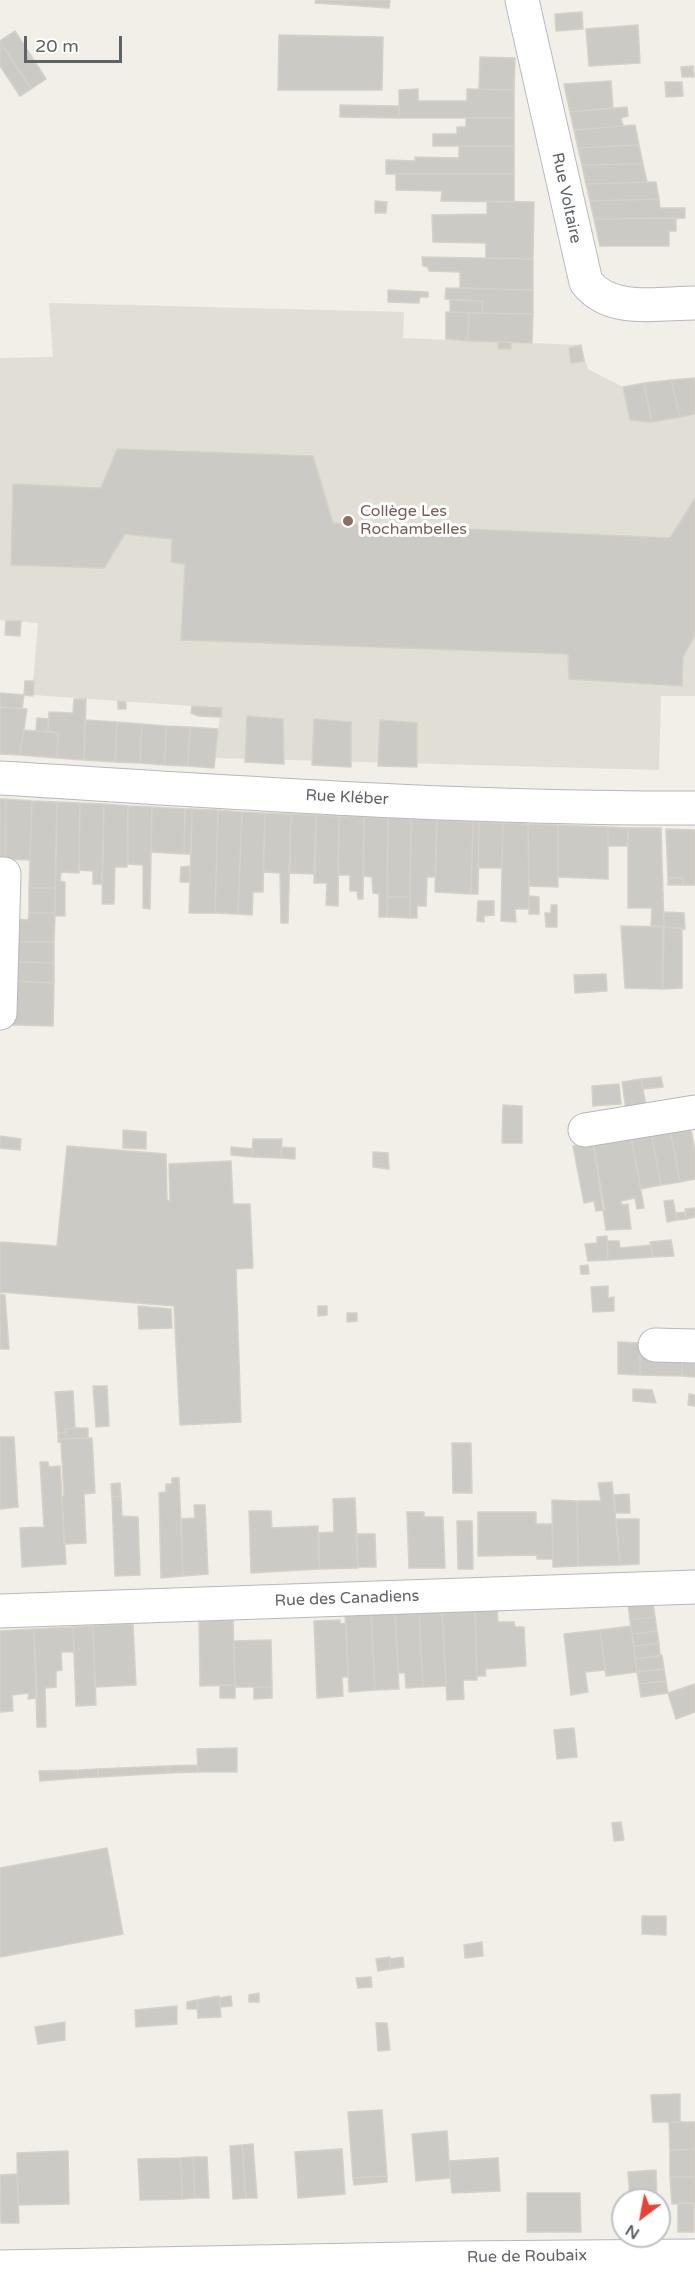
<!DOCTYPE html>
<meta charset="utf-8">
<style>
body{margin:0}
#map{position:relative;width:695px;height:2272px;overflow:hidden;background:#f1efe8;font-family:"Varela Round",sans-serif}
canvas{display:block}
.north{position:absolute;left:611px;top:2188px;width:60px;height:60px;box-sizing:border-box;background:#fff;border:2px solid #bfc1c3;border-radius:50%;rotate:212deg;font-size:16px;font-weight:700;line-height:24px;text-align:center;color:#5f6368}
.north::after{content:'';display:block;margin:auto;width:21px;height:27px;background:#ea4335;clip-path:polygon(50% 0,100% 100%,50% 72%,0 100%)}
.scale{position:absolute;left:24px;top:36px;width:98px;height:27px;box-sizing:border-box;border:3px solid #5f6368;border-top:0;padding-left:8px;font-size:18px;line-height:21px;white-space:nowrap;color:#5f6368;-webkit-text-stroke:4px #fff;paint-order:stroke}
</style>
<div id="map">
<canvas width="695" height="2272"></canvas>
<div class="north">N</div>
<div class="scale">20 m</div>
</div>
<script>
const g = document.querySelector('canvas').getContext('2d');
g.lineJoin = 'round';
function paint(path, color) {
  g.fillStyle = color;
  g.fill(path, 'evenodd');
}
function trace(path, color, width, dash) {
  g.strokeStyle = color;
  g.lineWidth = width;
  g.lineCap = dash ? 'butt' : 'round';
  g.setLineDash(dash || []);
  g.stroke(path);
}
function write(font, color, halo, rows, align = 'center') {
  g.font = font + ' "Varela Round",sans-serif';
  g.lineWidth = 6;
  g.setLineDash([]);
  g.textBaseline = 'middle';
  g.strokeStyle = halo;
  g.fillStyle = color;
  for (const [text, x, y, turn = 0] of rows) {
    g.save();
    g.translate(x, y);
    g.rotate((+turn || 0) * Math.PI / 180);
    g.textAlign = isNaN(turn) ? turn : align;
    if (halo) g.strokeText(text, 0, 0);
    g.fillText(text, 0, 0);
    g.restore();
  }
}
paint(new Path2D(`
 M49,303L404,312L403,338L581,345L588,369L623,387L630,420L652,422L695,414V696H661L659,770L215,758L221,708L32,695L38,623L0,620V358L53,357Z`), '#e1ded6');
const building = new Path2D(`
 M316,0H346V5L315,3Z
 M346,0H390L389,8L346,5Z
 M582,12L583,29L556,31L555,14Z
 M638,25L640,63L589,66L586,29Z
 M15,31L46,79L31,89L0,41Z
 M279,35L383,37L382,90H278Z
 M0,41L31,89L20,96L0,66Z
 M480,57L515,58L514,90L479,89Z
 M693,66L694,77H682L681,67Z
 M611,81L613,108L570,112L564,84Z
 M665,82H682L683,96L666,97Z
 M418,89V101H467V89L514,90V118H399V90Z
 M340,105L399,106V118L340,117Z
 M627,107L628,116L621,118L623,126L574,130L570,112Z
 M466,118H514V146H433V134H457V127H466Z
 M635,125L639,145L578,148L574,130Z
 M639,145L643,164L582,165L578,148Z
 M459,146H514V174H386V160L415,161V157L459,158Z
 M643,164L647,182L586,184L582,165Z
 M396,174H514V202L441,201L442,191L396,190Z
 M656,182L659,199L590,201L586,184Z
 M659,199L660,208H685V218L594,219L590,201Z
 M375,201L387,202L386,213H375Z
 M487,201L534,202L533,259L486,258V243L433,242L432,215L487,214Z
 M676,218V231H669V246H600L594,219Z
 M422,257L533,259V290L460,288V272L429,271L428,267L423,266Z
 M446,288L533,290V314L482,313L483,301L445,299Z
 M388,290L428,292V297H420L419,303L388,302Z
 M450,300L483,301L482,313L450,312Z
 M446,312L469,313L468,341L446,339Z
 M469,313L533,314L532,343L468,341Z
 M498,342H511V349H498Z
 M581,345L584,361L571,363L569,348Z
 M695,378V414L680,417L671,380Z
 M671,380L680,417L652,422L644,383Z
 M644,383L650,415L652,422L630,420L623,387Z
 M117,449L313,456L333,523L670,538L695,498V635L683,657L682,686L569,679L568,654L181,640L185,564L171,562L172,539L125,534L104,568L11,565L13,484L101,488Z
 M6,621H21L20,636L5,635Z
 M25,681H34L33,696L24,695Z
 M0,693L24,695L22,709L0,707Z
 M74,699H86L84,760L57,758L58,733L48,731L49,712L73,713Z
 M118,701L126,702V709H118Z
 M192,706L222,708L221,717L198,716L191,713Z
 M0,707L27,709L20,755L0,754Z
 M247,716L283,719L284,764L245,762Z
 M37,718L48,719V731H36Z
 M314,719L351,722V767L312,765Z
 M85,720L117,722L115,762L84,760Z
 M380,720L417,723V767L378,766Z
 M117,722L142,724L140,763L115,762Z
 M142,724L166,726L165,765L140,763Z
 M166,726L190,727L188,766L165,765Z
 M190,727L218,729L214,768L188,766Z
 M24,730L58,733L57,758L20,755Z
 M0,799H6L5,859H0Z
 M6,799L32,801L30,860L5,859Z
 M32,801L57,802L55,888H29Z
 M57,802L80,803L79,873L61,872L60,881L65,882V916H55Z
 M80,803L104,804L102,884H93V871L79,870Z
 M104,804L128,806L127,867H115L114,904H102Z
 M128,806L152,807L150,909L143,908V865L128,864Z
 M152,807L185,809L184,854L151,852Z
 M185,809H192L191,854H184Z
 M192,809L218,810L215,913H189Z
 M218,810L242,812L238,914L215,913Z
 M242,812L265,813L263,892H253L252,915L238,914Z
 M265,813L291,814L288,923H281L280,873L263,872Z
 M291,814L316,815L315,874L289,873Z
 M316,815L339,816L338,906L326,905L327,883H314Z
 M339,816L364,817L363,899H358L357,891H350V875H338Z
 M364,817L388,818L387,917H379V894L373,893L372,877L363,876Z
 M388,818L411,819L410,897H387Z
 M411,819L437,820L435,877H427L426,906H417V918H410Z
 M437,820L473,822L471,894L435,892Z
 M473,822H479L478,894H471Z
 M479,822L503,823L502,868H478Z
 M503,823L528,824L529,909H515L516,922L501,921Z
 M528,824L558,825V887L529,886Z
 M558,825L608,827V879L558,877Z
 M608,827L628,828L627,846H608Z
 M628,828H661L664,926H651L652,908H628Z
 M666,829L695,830V885H683V878H668Z
 M190,866V882H180L181,867Z
 M668,878H683V885H668Z
 M29,888H55V913H29Z
 M529,896L539,897V914H529Z
 M387,897H410V918L387,917Z
 M478,901H494V915L484,916V922L477,921Z
 M551,905H557V927H546L545,913H551Z
 M664,912L684,913L685,929L664,927Z
 M29,913H55L54,942H13L14,919L28,920Z
 M621,926L663,927L662,989L625,988Z
 M664,927L682,928V988L663,989Z
 M13,942H54V963L13,962Z
 M13,962L54,963V983L13,981Z
 M606,974L607,991L575,993L574,975Z
 M13,981L54,983L53,1026L12,1025Z
 M661,1077L663,1087L643,1089L641,1079Z
 M641,1079L646,1105L626,1109L622,1082Z
 M619,1084L621,1104L593,1106L592,1086Z
 M503,1105L522,1106V1143H502Z
 M690,1125L695,1151V1179L680,1182L670,1129Z
 M670,1129L680,1182L661,1185L651,1132Z
 M123,1130L146,1132V1149L123,1148Z
 M651,1132L661,1185L641,1189L631,1136Z
 M0,1136L21,1139L20,1150L0,1148Z
 M631,1136L644,1208L637,1209L635,1198L621,1201L622,1205L628,1204L631,1229L606,1230L593,1142Z
 M253,1139H282L281,1158L252,1157Z
 M593,1142L605,1210L596,1211L594,1201L584,1203L573,1146Z
 M67,1146L166,1154L167,1200L170,1201L169,1164L231,1161L233,1204H250L253,1268L236,1269L241,1422L180,1425L174,1306L0,1292V1242L57,1246Z
 M231,1147L253,1149L252,1157L231,1155Z
 M281,1147L295,1148V1159L281,1158Z
 M373,1152L388,1153L389,1169L373,1167Z
 M673,1200L677,1220L667,1222L664,1201Z
 M695,1208V1217L686,1219L685,1209Z
 M685,1212L686,1219L677,1220L676,1213Z
 M607,1236L608,1260L588,1261L585,1244L597,1243V1237Z
 M671,1240L674,1256L653,1257L650,1242Z
 M607,1241H619L620,1248L651,1245L653,1257L608,1260Z
 M588,1265L589,1274H581L580,1266Z
 M608,1286V1298L614,1297V1311L593,1312L591,1287Z
 M0,1294L5,1295L9,1349H0Z
 M138,1306L171,1309L172,1328L139,1329Z
 M318,1306H327V1315L318,1316Z
 M347,1313H357V1321L347,1322Z
 M618,1342L640,1343V1375L618,1374Z
 M640,1343L682,1356V1376L640,1375Z
 M682,1356H695V1377L682,1376Z
 M93,1386H107L109,1426L96,1427Z
 M633,1389L652,1390L656,1403L633,1401Z
 M73,1391L75,1428L65,1429V1433H58L55,1392Z
 M689,1394L695,1395V1406L688,1405Z
 M75,1428H88V1438L58,1439V1433H65V1429Z
 M0,1437H14L18,1507L0,1509Z
 M92,1438L95,1493L84,1494L86,1543L64,1544L62,1497L64,1496L61,1442H58V1439Z
 M452,1443H471L472,1493H453Z
 M40,1462H48L49,1467L60,1466L66,1564L22,1567L20,1528L44,1527Z
 M172,1478H179L183,1576L161,1578L159,1493L166,1492V1484H172Z
 M612,1482L620,1565L578,1566L577,1501H601L598,1483Z
 M120,1483L121,1496L112,1497L111,1484Z
 M629,1494L630,1513H616L614,1495Z
 M121,1496L122,1516L138,1517L140,1575L115,1576L112,1497Z
 M355,1498L358,1568L319,1569V1533L334,1532L333,1499Z
 M552,1500L577,1501L578,1566L553,1567Z
 M194,1505H205L208,1574L183,1576L181,1519L195,1518Z
 M249,1511H271L272,1528L318,1526L319,1569L251,1573Z
 M407,1512H424V1517H443L445,1568H409Z
 M478,1512H536V1524H552L553,1559H537V1555L478,1556Z
 M616,1519H639V1564L620,1565Z
 M457,1521H472L473,1569H458Z
 M356,1534H375L376,1567H358Z
 M653,1603L655,1617L630,1620L628,1604Z
 M497,1608L498,1622H514L515,1627H524L526,1666L485,1669L486,1676H477L475,1609Z
 M475,1609L477,1680H463L464,1699L447,1700L442,1611Z
 M419,1611H442L446,1686L423,1687Z
 M419,1611L423,1687L406,1688L405,1673H398L395,1612Z
 M395,1612L399,1689L375,1690L371,1613Z
 M345,1613H371L375,1690L349,1692Z
 M655,1617L657,1631L632,1634L630,1620Z
 M233,1620L235,1685L200,1686L199,1621Z
 M340,1620V1624L346,1623L348,1677H342L343,1696L317,1698L314,1621Z
 M133,1624L136,1685L95,1687L93,1626Z
 M93,1626L96,1705L76,1706L73,1627Z
 M631,1626L637,1672L606,1676L600,1630Z
 M73,1627L74,1652H61L62,1670L56,1671V1687L45,1688L46,1727H37L34,1629Z
 M34,1629L37,1698L28,1699L29,1693L12,1695L13,1711L0,1712V1631Z
 M600,1630L605,1670L585,1672L588,1692L571,1695L564,1634Z
 M657,1631L659,1643L634,1646L632,1634Z
 M271,1640L272,1687H235L234,1641Z
 M659,1643L660,1656L635,1659L634,1646Z
 M662,1655L664,1669L637,1672L635,1659Z
 M664,1669L666,1681L639,1684L637,1672Z
 M666,1681L668,1693L641,1697L639,1684Z
 M695,1684V1712L676,1719L668,1693Z
 M220,1685H235V1698H220Z
 M254,1687H272V1698L254,1699Z
 M574,1728L577,1757L557,1759L554,1730Z
 M237,1748V1772H198L197,1749Z
 M197,1765L198,1772L168,1773V1766Z
 M168,1766V1773L98,1777V1769Z
 M98,1769V1777L78,1778V1770Z
 M78,1770V1778L40,1781L39,1771Z
 M621,1822L624,1840L614,1841L612,1823Z
 M107,1848L123,1934L0,1957V1868Z
 M642,1916H666V1935L642,1934Z
 M482,1942L483,1956L465,1958L464,1945Z
 M390,1957V1969L378,1971L376,1959Z
 M403,1957L404,1967L390,1969V1959Z
 M371,1977L372,1987L358,1988L356,1978Z
 M259,1993V2002H249V1995Z
 M219,1996L221,2017L198,2018L197,2000Z
 M231,1996L232,2006L220,2007L219,1998Z
 M197,2000L198,2009H187V2002Z
 M177,2006V2024L136,2027L135,2010Z
 M65,2022V2040L38,2044L35,2027Z
 M376,2023H387L390,2050L378,2051Z
 M680,2094V2122H653L651,2095Z
 M382,2110L387,2176L353,2178L348,2112Z
 M669,2122H695V2149L670,2150Z
 M447,2131L450,2178L416,2181L412,2134Z
 M253,2144L257,2198H246L242,2145Z
 M242,2145L246,2198L233,2199L230,2146Z
 M342,2149L345,2194L298,2198L295,2152Z
 M695,2149V2177H670V2150Z
 M68,2151L69,2204L18,2205L17,2153Z
 M193,2157H207L209,2198H195Z
 M193,2157L195,2198L182,2199L181,2158Z
 M181,2158L182,2199L140,2200L138,2159Z
 M498,2158L500,2191L452,2193L449,2161Z
 M656,2170L657,2200H630L628,2172Z
 M17,2174L19,2223H1L0,2175Z
 M387,2176V2182L354,2185L353,2178Z
 M670,2177H695V2203L672,2204Z
 M527,2193H580L581,2232H527Z
 M678,2203H694V2232H678Z`);
paint(building, '#cccac5');
trace(building, '#d6d1c6', 1.5);
const minor = new Path2D(`
 M522,0L586,282C610,314 659,303 695,303
 M0,778C231,792 463,809 695,808
 M0,874H4L0,1013
 M585,1130L695,1112
 M655,1345L695,1346
 M0,1611L695,1587
 M0,2267L458,2258L695,2256`);
trace(minor, '#b5b8bc', 35);
trace(minor, '#fff', 33);
for (const [x, y, r, color] of [
 [348,521,6,"#8d6e63"]
]) {
  const dot = new Path2D();
  dot.arc(x, y, r, 0, 2 * Math.PI);
  g.fillStyle = color;
  g.fill(dot);
  trace(dot, '#fff', 2);
}
write('16px', '#5f6368', '#fff', [
 ["Rue Voltaire",566,198,78],
 ["Rue Kléber",347,798,3],
 ["Rue des Canadiens",347,1599,-2],
 ["Rue de Roubaix",527,2257,-1]
]);
write('16px', '#785e54', '#fff', [
 ["Collège Les",360,512],
 ["Rochambelles",360,530]
], 'left');
</script>
